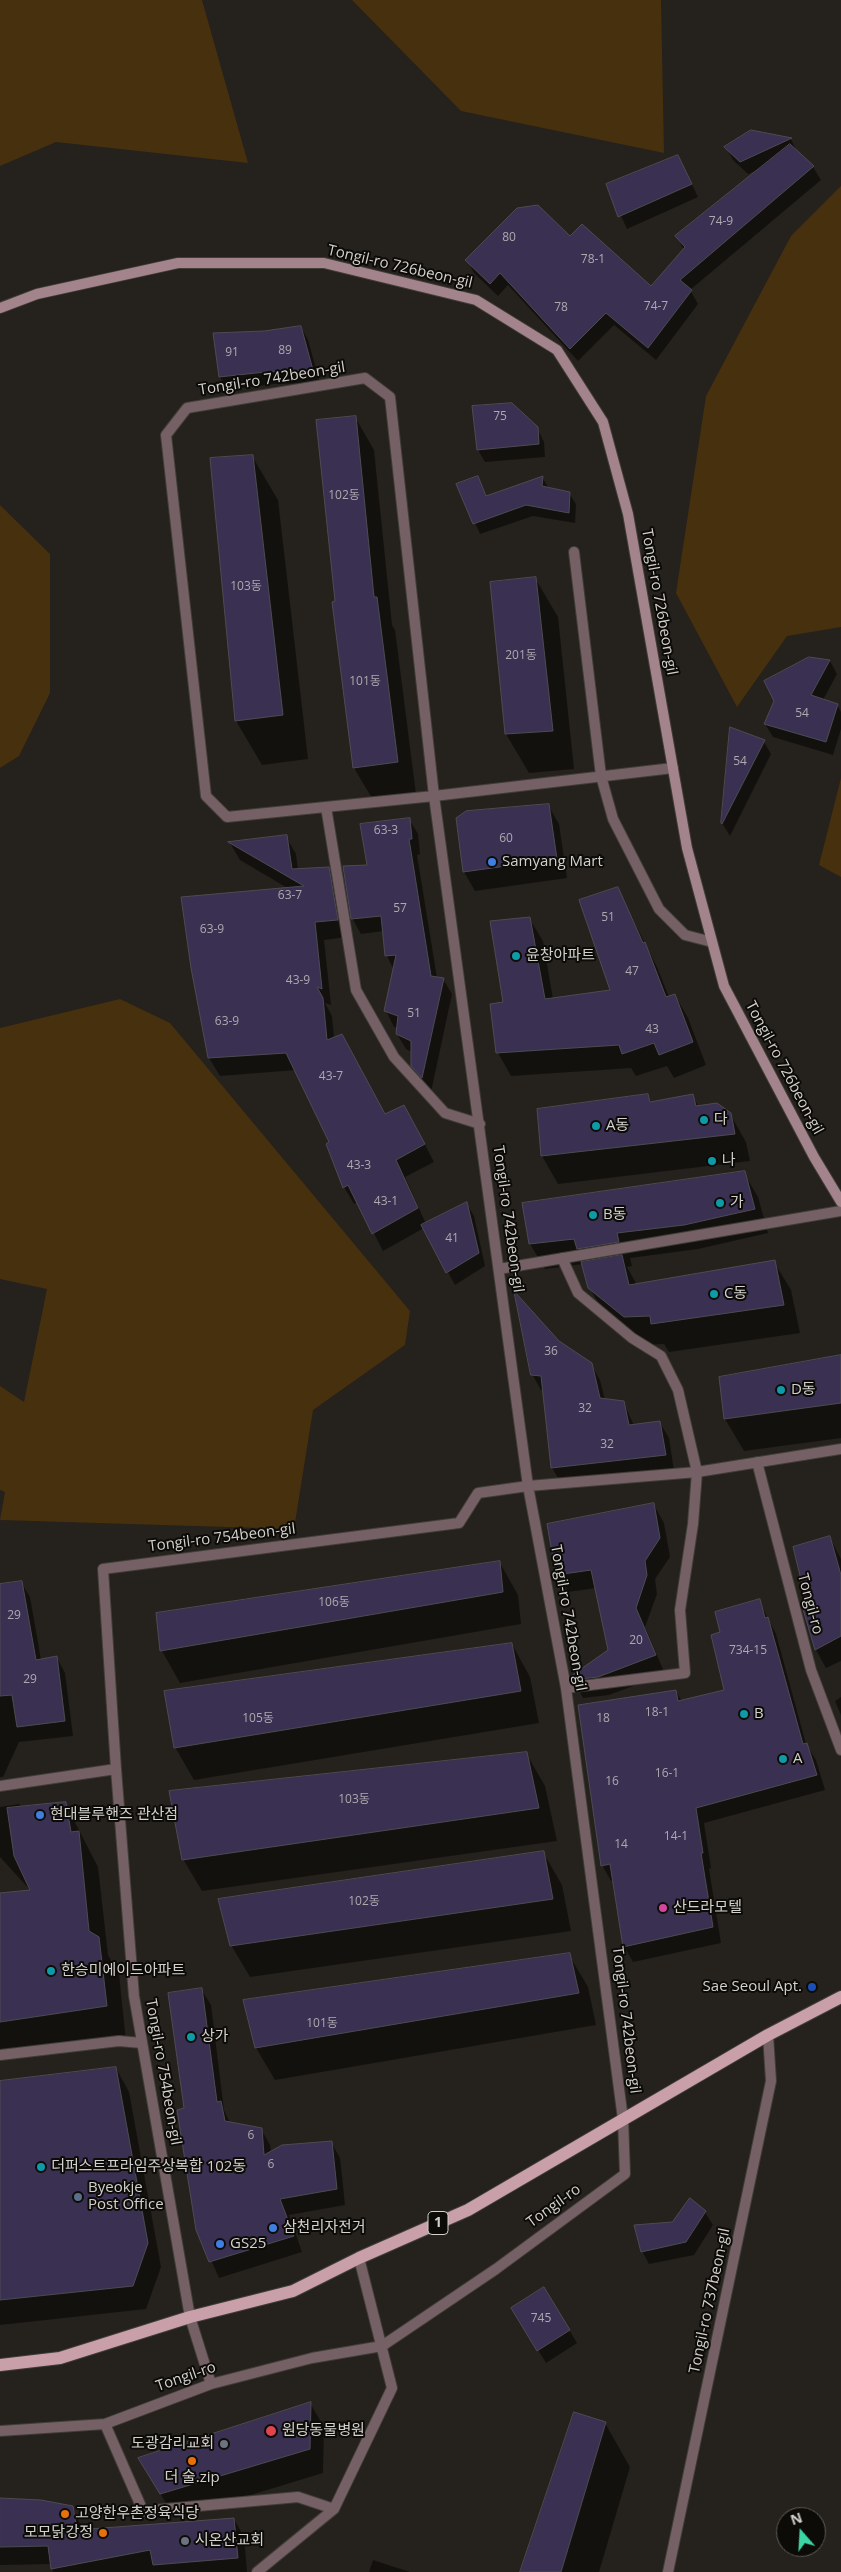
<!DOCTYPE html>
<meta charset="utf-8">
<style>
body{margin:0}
#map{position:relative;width:841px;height:2572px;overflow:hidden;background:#25211c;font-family:"Open Sans",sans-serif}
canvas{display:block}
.north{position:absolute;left:776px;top:2507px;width:50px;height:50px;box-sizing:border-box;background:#0c0b08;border:1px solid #5c5a57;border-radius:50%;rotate:341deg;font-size:14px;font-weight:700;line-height:20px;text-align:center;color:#d3d1cd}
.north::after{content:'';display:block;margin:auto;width:18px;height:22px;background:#3dd4a3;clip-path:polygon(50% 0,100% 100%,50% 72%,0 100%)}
</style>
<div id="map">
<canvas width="841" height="2572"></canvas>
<div class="north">N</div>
</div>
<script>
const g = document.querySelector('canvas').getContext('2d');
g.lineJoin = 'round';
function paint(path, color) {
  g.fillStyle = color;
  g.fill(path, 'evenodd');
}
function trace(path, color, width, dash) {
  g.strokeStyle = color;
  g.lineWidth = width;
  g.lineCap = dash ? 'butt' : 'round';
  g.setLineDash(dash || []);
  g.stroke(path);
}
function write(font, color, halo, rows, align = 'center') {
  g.font = font + ' "Open Sans","Noto Sans KR",sans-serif';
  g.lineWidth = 4;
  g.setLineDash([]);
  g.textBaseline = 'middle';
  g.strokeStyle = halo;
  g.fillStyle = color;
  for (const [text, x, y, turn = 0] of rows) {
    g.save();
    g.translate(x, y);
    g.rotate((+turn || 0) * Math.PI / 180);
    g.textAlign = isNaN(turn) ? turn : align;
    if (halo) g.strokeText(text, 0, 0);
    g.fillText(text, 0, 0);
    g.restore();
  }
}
paint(new Path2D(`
 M0,0H202L248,163L56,142L0,166Z
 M352,0H661L664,153L461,111Z
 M841,186V627L787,636L737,707L676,593L706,396L791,236Z
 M0,505L50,554V693L19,756L0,768Z
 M841,778V877L819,865Z
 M120,999L170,1023L410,1311L405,1345L313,1410L294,1529L0,1520L5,1492L0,1490V1386L24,1402L47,1289L0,1279V1028Z`), '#47300e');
paint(new Path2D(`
 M751,131L791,139L797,152L813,167L821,180L690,290L698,304L656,360L614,325L578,361L508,285L498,296L474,273L467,260L570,238L651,288L684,250L677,237L761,168L748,174L733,160L726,147Z
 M685,170L698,197L627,229L607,185Z
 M301,327L308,340L320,383L273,384L227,390L220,377Z
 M355,417L374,450L392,625L395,630L416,794L373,800L354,768L336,602Z
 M537,428L544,442L545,457L485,462L478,450Z
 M252,456L278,500L308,759L262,765L236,721L211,459Z
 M477,477L487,497L542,477L548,487L569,493L576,504L575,523L533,516L480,534L458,485Z
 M535,578L558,617L574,769L529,773L506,734Z
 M809,659L830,661L837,674L823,700L837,705L841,712V729L833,755L773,737L765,724Z
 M764,742L771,754L730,836L722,823Z
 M548,805L559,824L567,878L475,891L464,872Z
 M409,819L418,834L420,854L417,855L437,978L443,979L452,994L431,1092L412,1065V1052L406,1049L397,1034L398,1028L394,1027L386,1011L394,970L387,956L384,931L361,934L352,918L369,866Z
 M286,837L296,854L298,870L328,868L338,886L347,937L324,940L331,1005L325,1003L332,1016L334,1038L385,1116L414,1124L434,1162L405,1177L426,1224L467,1204L474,1216L485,1266L455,1285L424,1228L383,1251L358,1202L354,1204L344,1187L331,1143L296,1070L220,1076L209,1058L192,968L289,889L240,860L230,843Z
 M617,888L657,967L669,997L675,995L688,1018L706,1065L674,1078L667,1066L636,1076L631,1068L511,1076L498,1053L491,1005L505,1003L529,918L543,941L553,999L612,991Z
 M692,1095L699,1107L730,1114L746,1142L750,1161L558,1184L542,1156L539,1110L648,1096L652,1103Z
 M744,1173L758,1197L768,1233L698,1249L630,1258L632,1266L627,1267L637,1285L774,1262L791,1290L800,1333L669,1352L664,1344L642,1345L606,1316L589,1287L583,1264L545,1269L530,1244L523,1204Z
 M558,1342L591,1364L600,1380L605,1400L624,1403L634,1426L660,1423L669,1438L674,1471L561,1483L552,1468L544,1390H541L532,1374Z
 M841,1356V1438L744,1451L725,1419L721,1378Z
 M654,1505L664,1523L670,1557L655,1579L657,1594L645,1627L665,1674L609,1695L583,1698L572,1677L610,1651L596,1588L568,1592L558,1574Z
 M830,1538L841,1559V1661L826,1668L816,1650L808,1605Z
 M500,1563L518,1595L521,1624L180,1683L162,1651L157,1614Z
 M21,1582L30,1597L41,1660L57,1658L65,1673L73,1736L19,1742L3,1777H0V1585Z
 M759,1601L776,1634L806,1744L816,1760L825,1790L704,1823L711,1868L709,1869L721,1943L633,1962L624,1946L614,1880L611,1881L602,1865L676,1691L682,1702L726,1691L721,1633Z
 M512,1644L530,1677L539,1723L194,1780L175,1747Z
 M841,1697V1715L835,1701Z
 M526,1753L545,1786L557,1841L202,1891L183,1859Z
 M65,1803L98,1867L108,1955L119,1974L126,2041L0,2060V1894L31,1891L0,1857V1807L19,1804L21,1808Z
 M543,1852L562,1885L571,1931L250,1977L231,1945Z
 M569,1955L588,1987L596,2025L275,2080L256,2048Z
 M201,1989L211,2005L224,2110L230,2123L261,2129L270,2145L271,2153L331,2142L340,2158L345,2205L289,2215L302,2252L219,2278L198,2230L186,2109Z
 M116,2068L129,2092L161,2267L146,2309L0,2325V2082Z
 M705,2212L713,2225L694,2255L649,2264L642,2251L673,2223Z
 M544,2288L577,2343L546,2363L520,2321Z
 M310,2403L324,2427L323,2473L175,2518L154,2483Z
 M605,2423L630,2467L599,2572H522Z
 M0,2499L72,2507L83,2530L234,2519L244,2537L247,2572H53L52,2564L0,2565Z
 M373,2560L410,2572H369Z`), '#0007');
const building = new Path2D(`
 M751,130L792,138L740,162L724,147Z
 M790,144L814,166L680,280L692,290L648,348L606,313L570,349L500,273L490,284L465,260L517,208L538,205L570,236L582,224L651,286L685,247L675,236Z
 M678,155L692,184L618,217L606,184Z
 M301,326L313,370L265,372L219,377L213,333L264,331Z
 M512,403L538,427L539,444L477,450L472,406Z
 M356,416L374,597H377L398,762L353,768L332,602L335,601L316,420Z
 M253,455L283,715L235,721L210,458Z
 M478,476L486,496L543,476L542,486L570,492L569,513L526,505L473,524L456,484Z
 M536,577L553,731L505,734L490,582Z
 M809,657L830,660L811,695L838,704L826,742L764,724L774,701L764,681Z
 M730,727L765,740L722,824L721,823Z
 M549,804L557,859L463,872L456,818L466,811Z
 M410,818L412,839H409L431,976L444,978L422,1078L411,1066V1041L396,1034L398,1016L384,1011L396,955L385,956L381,916L351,919L343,866L367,865L360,824Z
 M287,835L292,869L329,867L338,920L315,922L322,989L317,987L323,998L327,1040L342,1034L385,1114L404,1105L425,1144L396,1160L418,1208L372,1234L348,1185L343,1188L326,1144L329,1142L286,1053L208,1058L191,968L181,897L304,886L228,842Z
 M618,887L643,943L645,942L666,997L675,994L693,1042L659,1055L654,1043L622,1054L619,1045L496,1053L490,1004L503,1002L490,921L530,917L545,999L610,990L579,900Z
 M648,1094L650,1102L693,1094L696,1106L717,1103L731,1113L735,1134L541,1156L537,1109Z
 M745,1171L755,1209L684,1225L617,1233L619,1242L577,1249L574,1239L529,1244L522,1203Z
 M467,1202L479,1253L446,1273L421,1225Z
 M622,1255L629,1285L775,1260L784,1305L651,1324L650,1316L624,1317L588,1288L581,1262Z
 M514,1291L559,1341L592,1363L600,1398L624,1401L629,1425L660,1421L666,1455L551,1468L541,1376L531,1375Z
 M841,1355V1403L724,1419L719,1377Z
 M654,1503L660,1538L645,1561L647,1575L636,1608L656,1655L598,1677L572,1680L571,1676L608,1650L591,1570L556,1575L547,1524Z
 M830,1536L841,1575V1636L815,1650L802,1606L807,1604L793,1547Z
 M500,1561L503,1592L160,1651L156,1613Z
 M22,1581L36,1660L57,1656L65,1721L17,1727L12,1695L0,1696V1584Z
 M760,1599L765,1618L768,1617L803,1744L807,1743L817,1775L696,1808L703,1853H701L713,1927L623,1947L610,1864L601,1866L578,1705L676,1690L678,1701L724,1690L711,1635L720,1632L715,1612Z
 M512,1643L521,1691L174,1748L164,1691Z
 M527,1752L539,1808L182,1860L169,1791Z
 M66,1802L71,1832L79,1831L89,1931L99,1937L107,2006L0,2022V1893L30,1890L14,1856L7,1808Z
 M544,1851L553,1899L230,1946L218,1899Z
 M570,1953L579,1993L255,2048L243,2000Z
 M202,1988L217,2102L221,2101L225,2121L262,2128L264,2155L282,2145L332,2141L337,2189L280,2199L294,2236L209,2262L196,2230L177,2110L184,2108L168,1993Z
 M116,2067L148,2243L133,2286L0,2300V2081Z
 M690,2198L706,2211L686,2242L641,2252L634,2225L672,2222Z
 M544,2287L570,2330L537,2351L511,2308Z
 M311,2402L310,2449L160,2494L138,2458Z
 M574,2412L606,2422L561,2572H520Z
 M0,2498L41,2500L73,2506L77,2530L234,2518L238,2558L153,2565L150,2550L51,2569L48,2546L0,2547Z`);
paint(building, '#3a3052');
trace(building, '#4d4b52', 1);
const street = new Path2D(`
 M574,552L601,776L613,819L659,909L685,935L712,942
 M326,807L356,990L394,1057L445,1113L480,1124
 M562,1258L578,1293L632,1338L661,1356L678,1390L697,1472L693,1524L680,1610L685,1673L566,1688
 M499,1269L841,1211
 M757,1462L811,1670L841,1750
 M0,1786L116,1769
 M0,2055L119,2041L142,2043
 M211,2384L190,2317L134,1996L116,1769L103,1569L459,1523L478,1493L528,1486L697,1472L841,1449
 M105,2424L143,2511L298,2497L334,2509
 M0,2431L105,2424L211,2384L312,2358L382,2346L496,2269L625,2174L623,2119L566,1688L528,1486L434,796L390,397L365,378L187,408L166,435L206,796L227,817L434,796L673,768
 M257,2572L334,2509L392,2388L359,2258
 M668,2572L771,2081L768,2035`);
const secondary = new Path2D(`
 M0,308L37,294L178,263H324L476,300L557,350L603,422L628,514L687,848L724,986L814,1157L841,1202`);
const primary = new Path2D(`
 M0,2365L60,2358L190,2317L293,2291L359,2258L468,2210L768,2035L841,1997`);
trace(street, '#413d38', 12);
trace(secondary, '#413d38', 12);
trace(primary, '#413d38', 14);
trace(street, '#756165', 10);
trace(secondary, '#a4848c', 10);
trace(primary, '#c9a0aa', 12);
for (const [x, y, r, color] of [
 [492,862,5,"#3f7fe0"],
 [516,956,5,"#0f9aa8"],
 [704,1120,5,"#0f9aa8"],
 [596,1126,5,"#0f9aa8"],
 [712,1161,5,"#0f9aa8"],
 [720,1203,5,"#0f9aa8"],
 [593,1215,5,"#0f9aa8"],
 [714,1294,5,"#0f9aa8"],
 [781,1390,5,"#0f9aa8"],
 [744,1714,5,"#0f9aa8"],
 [783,1759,5,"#0f9aa8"],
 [40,1815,5,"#3f7fe0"],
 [663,1908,5,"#d1479c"],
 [51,1971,5,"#0f9aa8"],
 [812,1987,5,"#1a4fb4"],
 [191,2037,5,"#0f9aa8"],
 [41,2167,5,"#0f9aa8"],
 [78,2197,5,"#5c6f8a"],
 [273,2228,5,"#3f7fe0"],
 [220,2244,5,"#3f7fe0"],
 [271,2431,6,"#e0444e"],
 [224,2444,5,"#6b7280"],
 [192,2461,5,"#e8710a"],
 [65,2514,5,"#e8710a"],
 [103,2533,5,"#e8710a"],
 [185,2541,5,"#6b7280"]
]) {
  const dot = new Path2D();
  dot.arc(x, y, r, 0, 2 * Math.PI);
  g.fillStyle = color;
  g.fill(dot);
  trace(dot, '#0c0b08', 2);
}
write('12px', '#ada9ae', null, [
 ["74-9",721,222],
 ["80",509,238],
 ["78-1",593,260],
 ["74-7",656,307],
 ["78",561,308],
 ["89",285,351],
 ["91",232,353],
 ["75",500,417],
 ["102동",344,496],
 ["103동",246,587],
 ["201동",521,656],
 ["101동",365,682],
 ["54",802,714],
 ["54",740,762],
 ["63-3",386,831],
 ["60",506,839],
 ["63-7",290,896],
 ["57",400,909],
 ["51",608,918],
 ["63-9",212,930],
 ["47",632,972],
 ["43-9",298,981],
 ["51",414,1014],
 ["63-9",227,1022],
 ["43",652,1030],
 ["43-7",331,1077],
 ["43-3",359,1166],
 ["43-1",386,1202],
 ["41",452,1239],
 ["36",551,1352],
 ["32",585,1409],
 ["32",607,1445],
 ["106동",334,1603],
 ["29",14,1616],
 ["20",636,1641],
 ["734-15",748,1651],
 ["29",30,1680],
 ["18-1",657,1713],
 ["105동",258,1719],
 ["18",603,1719],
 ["16-1",667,1774],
 ["16",612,1782],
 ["103동",354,1800],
 ["14-1",676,1837],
 ["14",621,1845],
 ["102동",364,1902],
 ["101동",322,2024],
 ["6",251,2136],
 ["6",271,2165],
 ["745",541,2319]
]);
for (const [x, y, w] of [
 [438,2223,20]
]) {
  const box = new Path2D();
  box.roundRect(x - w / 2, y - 11.5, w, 23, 4);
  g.fillStyle = '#0c0b08';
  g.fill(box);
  trace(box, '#d3d1cd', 1);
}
write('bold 14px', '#d3d1cd', null, [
 ["1",438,2223]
]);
write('15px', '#d3d1cd', '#0c0b08', [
 ["Tongil-ro 726beon-gil",400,267,13],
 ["Tongil-ro 742beon-gil",272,379,-9],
 ["Tongil-ro 726beon-gil",659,602,80],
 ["Tongil-ro 726beon-gil",784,1068,62],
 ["Tongil-ro 742beon-gil",508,1219,82],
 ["Tongil-ro 754beon-gil",222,1538,-7],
 ["Tongil-ro",810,1604,75],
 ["Tongil-ro 742beon-gil",568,1618,80],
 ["Tongil-ro 742beon-gil",626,2020,83],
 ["Tongil-ro 754beon-gil",163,2072,80],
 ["Tongil-ro",554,2206,-36],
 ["Tongil-ro 737beon-gil",710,2301,-78],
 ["Tongil-ro",186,2377,-19]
]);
write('15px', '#d3d1cd', '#0c0b08', [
 ["Samyang Mart",502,862],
 ["윤창아파트",526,956],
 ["다",714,1120],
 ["A동",606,1126],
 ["나",722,1161],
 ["가",730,1203],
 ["B동",603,1215],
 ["C동",724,1294],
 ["D동",791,1390],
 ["B",754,1714],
 ["A",793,1759],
 ["현대블루핸즈 관산점",50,1815],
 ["산드라모텔",673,1908],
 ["한승미에이드아파트",61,1971],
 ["Sae Seoul Apt.",802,1987,"right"],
 ["상가",201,2037],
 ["더퍼스트프라임주상복합 102동",51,2167],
 ["Byeokje",88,2188],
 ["Post Office",88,2205],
 ["삼천리자전거",283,2228],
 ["GS25",230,2244],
 ["원당동물병원",282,2431],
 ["도광감리교회",214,2444,"right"],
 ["더 술.zip",192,2478,"center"],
 ["고양한우촌정육식당",75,2514],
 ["모모닭강정",93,2533,"right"],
 ["시온산교회",195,2541]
], 'left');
</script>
